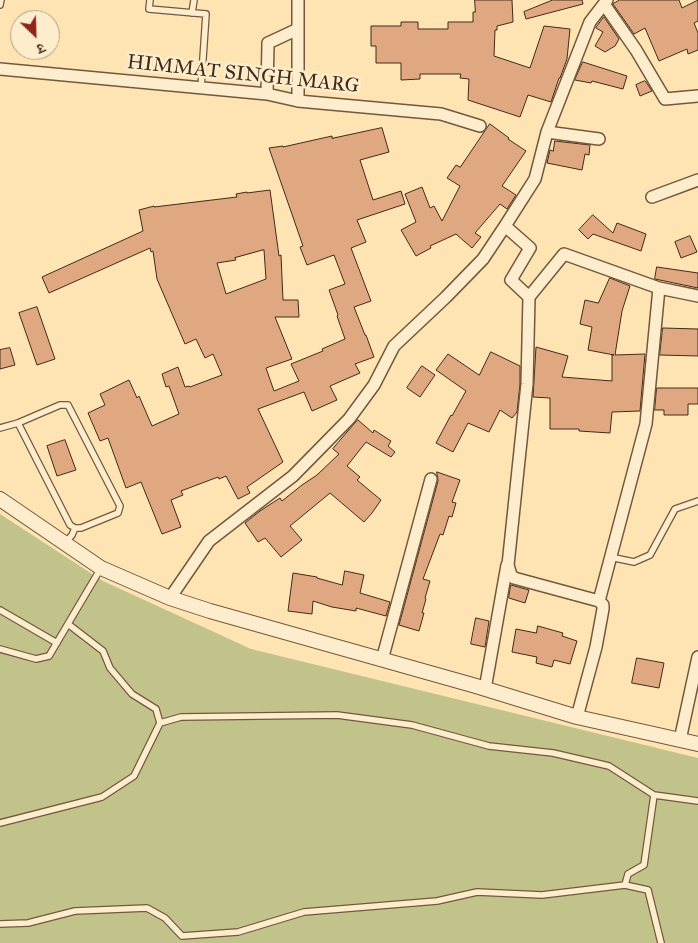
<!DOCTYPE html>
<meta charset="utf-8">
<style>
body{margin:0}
#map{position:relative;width:698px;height:943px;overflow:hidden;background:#fde4b2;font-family:"IM FELL Great Primer","Noto Serif Devanagari",serif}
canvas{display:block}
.north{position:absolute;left:10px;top:10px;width:50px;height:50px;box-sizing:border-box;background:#feedcd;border:1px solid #b39f85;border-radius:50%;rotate:156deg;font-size:14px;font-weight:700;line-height:20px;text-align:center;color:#432a19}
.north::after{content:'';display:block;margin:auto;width:18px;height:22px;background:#8f2418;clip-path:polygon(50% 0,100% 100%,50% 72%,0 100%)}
</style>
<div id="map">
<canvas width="698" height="943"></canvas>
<div class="north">उ</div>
</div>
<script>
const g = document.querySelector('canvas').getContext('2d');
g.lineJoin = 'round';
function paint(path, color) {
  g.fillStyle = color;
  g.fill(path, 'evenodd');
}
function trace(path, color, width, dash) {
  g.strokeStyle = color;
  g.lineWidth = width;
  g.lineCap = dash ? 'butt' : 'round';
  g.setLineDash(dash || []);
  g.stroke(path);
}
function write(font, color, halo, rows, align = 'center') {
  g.font = font + ' "IM FELL Great Primer",serif';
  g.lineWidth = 5;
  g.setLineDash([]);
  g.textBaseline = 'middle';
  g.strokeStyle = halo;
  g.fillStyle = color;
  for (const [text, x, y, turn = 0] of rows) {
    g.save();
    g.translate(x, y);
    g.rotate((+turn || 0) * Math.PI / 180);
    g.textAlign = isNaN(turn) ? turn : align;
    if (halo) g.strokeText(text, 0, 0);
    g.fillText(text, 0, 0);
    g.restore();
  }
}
paint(new Path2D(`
 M0,514L103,581L251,649L698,758V943H0Z`), '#c2c38a');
const building = new Path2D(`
 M475,0H512L513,22L497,26V30H495L494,56L530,68L544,26L570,29L567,59L560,78H559L551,102L528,95L520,117L468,100L469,79L460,78L461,74H420V79L401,80V63H376V46H371V26H401V22H418V29H448V22H473V12H475Z
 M553,0H582L583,4L526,19L524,12Z
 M620,0H679L682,8L698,0V21L694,23L698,33V50L688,54L687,49L659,61L645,28L634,34L613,4Z
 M604,17L619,39L615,46L605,52L595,46L603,32L596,28Z
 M583,62L627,76L623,89L592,81L591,83L575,80Z
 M645,81L646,82L652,91L640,96L636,85Z
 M490,124L509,138L508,139L526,151L502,186L516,195L507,209L500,204L475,233L481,237L472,248L456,234L430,246L431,248L416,256L401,230L416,222L405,194L422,187L430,208L434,206L442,221L460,186L447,178L456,165L460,167Z
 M382,128L389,152L360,160L373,200L401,191L405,204L357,220L366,242L351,248L371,301L354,307L365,335H366L374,357L355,364L360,373L330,386L337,400L312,411L304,392L258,409L283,462L247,487L250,493L238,499L226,476L219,479L218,477L181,491L183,495L171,500L181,527L162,534L141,482L126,488L108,438L100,441L88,413L105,405L100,394L129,380L137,398L139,396L152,426L179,414L169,386L166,387L162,374L178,367L185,387L189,386L190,387L222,375L213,354L205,358L196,339L185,344L157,279L153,251L151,252L150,248L49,293L42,277L143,231L139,210L154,206V207L237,197L236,194L247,192V193L270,190L279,256L281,255L283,300H298L299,317H275L292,359L266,368L274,391L299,381L291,364L323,351L322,349L345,339L337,316L338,315L329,290L345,284L334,255L307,265L300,247L303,246L269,148L283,146V147L332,136V138ZM264,250L266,279L226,294L217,263L236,260L235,258Z
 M555,141L590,145L589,155L585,154L582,170L547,163L550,150L553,151Z
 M593,215L613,233L617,223L646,234L641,251L593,234L588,239L579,230Z
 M690,236L697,252L681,258L675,242Z
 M657,267L698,273V288L655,279Z
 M610,278L630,286L622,311L615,355L645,354L640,411L612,412L610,433L579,431V429H550V398L533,397L536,347L568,356L562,377L612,381V355H614L588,350L592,327L580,324L585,300L598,303Z
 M37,307L55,359L37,365L19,313Z
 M663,328L698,329V356L660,355Z
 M10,348L15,365L0,369V350Z
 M491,352L520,366V384L517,412L512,418L500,410L489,432L468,423L453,452L436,443L451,415L452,416L466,391L436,370L448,354L479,375Z
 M422,366L435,375L420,397L407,388Z
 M657,388H698V404H688V415H664V410H655Z
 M358,420L373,433L374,430L391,441L388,446L395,452L391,457L366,442L347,466L360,477L357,480L381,500L372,513L364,522L330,493L290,526L302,540L281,557L265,538L258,542L245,523L260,511L280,498L282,501L302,485L317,475L339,454L333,449Z
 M65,440L76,470L57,476L47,446Z
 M437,472L460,480L452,502L456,503L452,517L449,516L443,535L440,534L423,579L430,581L425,598L426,599L422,613H424L419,631L399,625L438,481Z
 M345,571L364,575L360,593L390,602L386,616L356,608V611L332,607L313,601L312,614L288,611L293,573L317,577V578L342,585Z
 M511,585L529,590L525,603L509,598Z
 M476,618L489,621L485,647L471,644Z
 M538,626L563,633L562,636L577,641L570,664L554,660L552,667L536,663L537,657L512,652L516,629L536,633Z
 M637,658L664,663L659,688L632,683Z`);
paint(building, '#e0a880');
trace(building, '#432a19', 1);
const service = new Path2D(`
 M150,0L149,9L206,14L201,88
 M0,5L1,0
 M192,13L194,0
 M0,428L18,423L60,405H68L120,506L118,513L81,528H75L70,525L18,423
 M65,543L72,535L75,528
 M610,557L634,562L650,555L675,509L698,501
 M0,610L57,643
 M0,649L36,659L49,656L101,568
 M654,795L698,801
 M0,823L102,797L134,776L160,723L156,709L132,694L110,668L103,651L68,624
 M625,885L648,890L661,943
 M0,924L28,923L75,911L147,908L165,918L182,936L238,932L304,912L437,901L477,892L542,895L625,885L628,874L644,865L654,795L609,766L553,753L489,746L412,725L337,715L181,717L160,723`);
const minor = new Path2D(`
 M604,4L636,50L665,99L698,96
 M298,29V101
 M0,69L267,94L298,101L441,114L480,126
 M267,94L268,43L298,29V0
 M547,132L599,139
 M652,197L698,180
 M505,226L530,248L511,280L529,297
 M170,598L209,541L293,476L349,419L374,385L394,346L446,297L483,259L505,226L535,179L547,132L590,22L607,0
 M599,601L646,424L659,288L698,296
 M382,660L431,479
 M485,689L507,565
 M577,717L596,647L603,609V605L599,601L514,578L511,575L508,565L527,384L529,297L564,254L659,288
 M680,740L698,657`);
const tertiary = new Path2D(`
 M0,499L101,568L170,598L210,611L476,686L577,717L698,744`);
trace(service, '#72583f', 8);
trace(minor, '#72583f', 14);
trace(tertiary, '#72583f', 16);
trace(service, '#feedcd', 5.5);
trace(minor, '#feedcd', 11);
trace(tertiary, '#feedcd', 14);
write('20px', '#432a19', '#feedcd', [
 ["HIMMAT SINGH MARG",243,75,6]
]);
</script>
